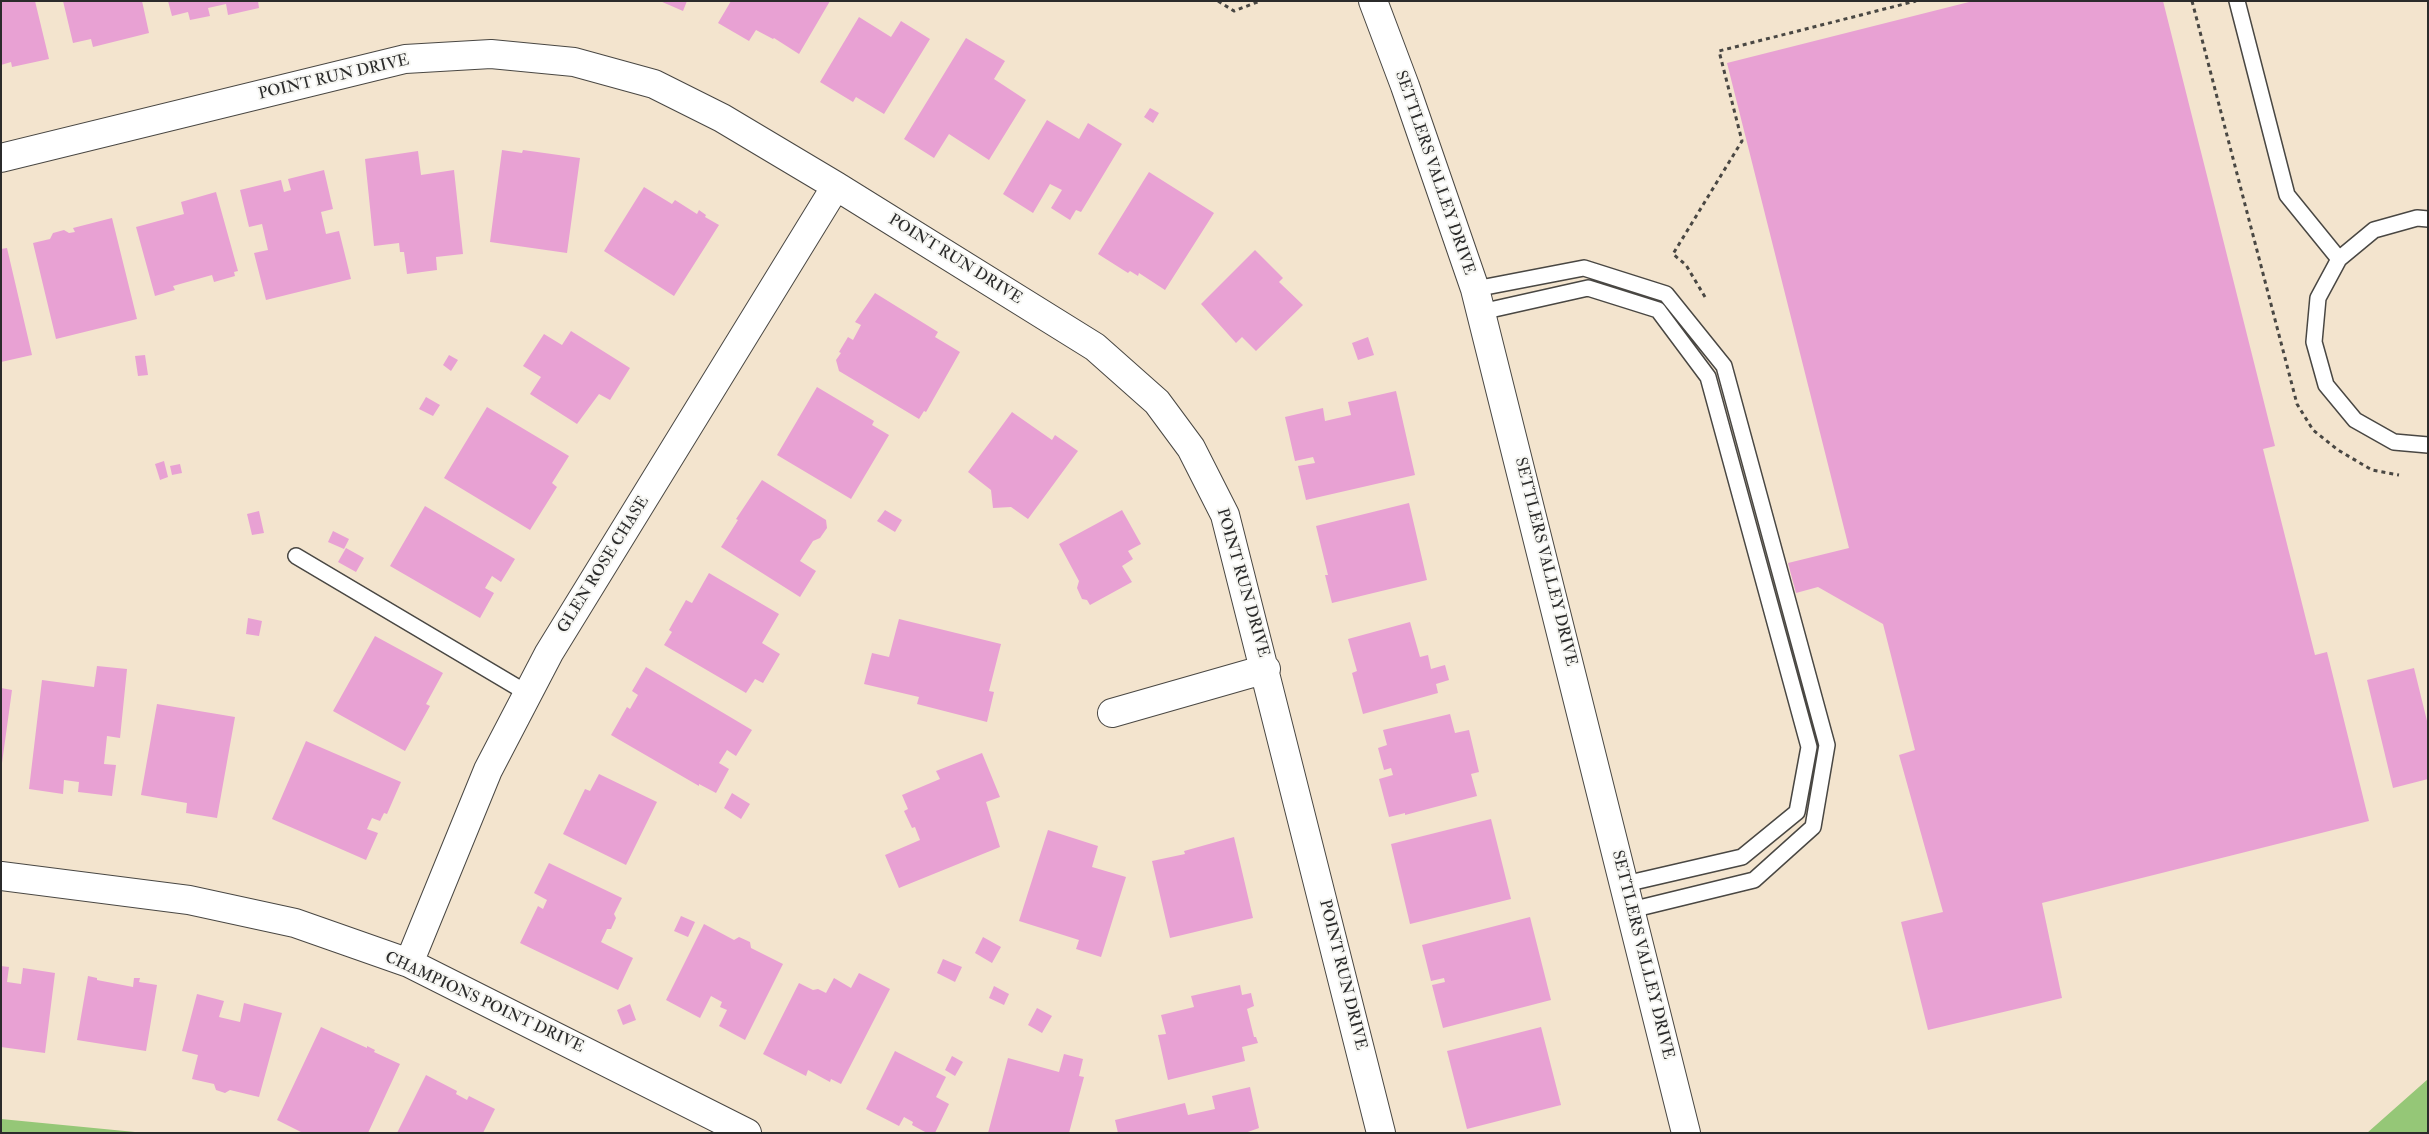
<!DOCTYPE html>
<style>
body{margin:0}
#map{position:relative;width:2429px;height:1134px;overflow:hidden;background:#f3e4ce;font-family:"IM FELL Double Pica",serif}
canvas{display:block}
.frame{position:absolute;inset:0;border:2px solid #2b2b2b;pointer-events:none}
</style>
<div id="map">
<canvas width="2429" height="1134"></canvas>
<div class="frame"></div>
</div>
<script>
const g = document.querySelector('canvas').getContext('2d');
g.lineJoin = 'round';
function paint(path, color) {
  g.fillStyle = color;
  g.fill(path, 'evenodd');
}
function trace(path, color, width, dash) {
  g.strokeStyle = color;
  g.lineWidth = width;
  g.lineCap = dash ? 'butt' : 'round';
  g.setLineDash(dash || []);
  g.stroke(path);
}
function write(font, color, halo, rows, align = 'center') {
  g.font = font + ' "IM FELL Double Pica",serif';
  g.lineWidth = 4;
  g.setLineDash([]);
  g.textBaseline = 'middle';
  g.strokeStyle = halo;
  g.fillStyle = color;
  for (const [text, x, y, turn = 0] of rows) {
    g.save();
    g.translate(x, y);
    g.rotate((+turn || 0) * Math.PI / 180);
    g.textAlign = isNaN(turn) ? turn : align;
    if (halo) g.strokeText(text, 0, 0);
    g.fillText(text, 0, 0);
    g.restore();
  }
}
paint(new Path2D(`
 M2428,1079V1133H2367Z
 M1,1119L135,1132L138,1133H1Z`), '#95c777');
paint(new Path2D(`
 M1,1H35L49,59L12,67L11,62L1,65Z
 M63,1H142L149,33L93,47L91,39L73,43Z
 M168,1H258L259,8L228,15L226,4L208,8L210,16L190,20L188,12L172,16Z
 M660,1H687L683,11Z
 M731,1H830L799,54L774,38L773,39L756,30L749,41L718,23Z
 M1973,1H2163L2275,446L2263,449L2315,655L2327,652L2369,821L2042,903L2062,998L1928,1030L1901,922L1943,912L1899,755L1915,750L1883,624L1818,587L1796,593L1788,563L1849,548L1727,63Z
 M859,17L891,37L901,21L930,39L884,114L856,97L853,102L820,82Z
 M966,38L1005,61L994,79L1026,100L989,160L949,134L934,158L904,139Z
 M1150,108L1159,113L1153,123L1144,117Z
 M1047,120L1079,139L1088,123L1122,144L1081,212L1076,210L1070,220L1051,208L1062,190L1050,184L1033,213L1003,194Z
 M502,150L522,153L523,150L580,158L567,253L490,242Z
 M418,151L421,175L454,170L463,254L436,257L437,270L407,274L404,252H400L399,243L374,246L365,159Z
 M324,170L333,209L321,212L326,234L339,231L351,279L266,300L254,253L268,250L262,224L249,227L240,190L281,180L284,192L291,190L288,179Z
 M1149,172L1214,213L1165,290L1139,273L1138,276L1130,271L1128,273L1098,254Z
 M644,187L672,204L675,200L697,214L699,210L706,215L705,217L719,225L674,296L604,251Z
 M216,192L238,271L234,272L235,276L214,282L212,275L173,286L175,290L155,296L136,227L184,214L181,202Z
 M112,218L137,319L56,339L33,243L50,239L53,233L64,230L69,233L75,232L73,228Z
 M7,248L32,355L1,362V249Z
 M1255,250L1283,278L1279,282L1303,305L1256,351L1242,337L1236,343L1201,304Z
 M875,293L938,332L935,337L960,352L926,412L924,411L919,419L839,371L836,360L841,353L839,352L848,337L853,340L861,325L855,322Z
 M571,331L630,368L610,400L599,394L577,424L530,394L541,377L523,366L544,334L562,345Z
 M1368,337L1374,355L1358,360L1352,343Z
 M145,355L148,375L138,376L135,356Z
 M449,355L458,360L451,371L443,365Z
 M817,387L874,421L872,425L889,435L851,499L777,455Z
 M1396,391L1415,475L1306,500L1298,466L1315,463L1313,457L1295,461L1285,417L1323,408L1325,421L1351,415L1348,402Z
 M426,397L440,405L433,416L419,409Z
 M487,407L569,456L552,483L557,487L530,530L444,478Z
 M1012,412L1052,440L1055,435L1078,451L1028,519L1011,507L993,508L991,490L968,472Z
 M164,461L168,477L160,480L155,464Z
 M180,464L182,473L172,475L170,466Z
 M762,480L826,520L827,528L820,538L813,541L800,561L816,571L800,597L721,547L738,520L736,519Z
 M1409,503L1427,580L1332,603L1325,575H1328L1316,526Z
 M425,506L515,559L501,582L492,576L485,588L494,593L480,618L390,566Z
 M885,510L902,520L895,532L877,521Z
 M1122,510L1141,544L1128,551L1133,559L1122,566L1132,582L1090,605L1087,600L1082,599L1077,588L1079,581L1059,544Z
 M259,511L264,533L252,535L247,514Z
 M333,531L349,539L344,549L328,542Z
 M346,548L364,558L356,572L338,562Z
 M709,573L779,614L762,643L780,654L763,683L755,679L746,693L664,645L672,632L669,630L686,600L692,603Z
 M248,618L262,621L259,636L246,634Z
 M899,619L1001,644L989,691L994,692L987,722L917,704L919,697L864,684L872,653L889,657Z
 M1410,622L1420,657L1428,655L1431,669L1445,665L1449,680L1436,684L1438,693L1363,714L1352,673L1357,671L1348,639Z
 M375,636L443,673L426,704L430,706L405,751L333,711Z
 M97,666L127,669L120,738L107,736L104,764L116,765L112,796L78,792L79,782L64,780L63,794L29,789L42,680L94,687Z
 M646,667L752,730L736,756L727,750L719,763L729,769L716,793L699,784V786L611,735L627,707L630,709L638,695L632,691Z
 M2414,668L2428,725V779L2393,788L2367,680Z
 M1,688L12,690L2,763H1Z
 M157,704L235,717L217,818L186,813L187,803L141,795Z
 M1450,714L1455,733L1469,730L1479,772L1471,774L1477,796L1405,815V813L1389,817L1379,779L1393,775L1391,768L1384,770L1378,748L1387,745L1383,730Z
 M306,741L401,782L387,814L384,813L380,821L372,818L367,829L378,833L366,860L272,819Z
 M982,753L1000,797L986,802L1000,847L899,888L885,855L920,840L915,827L912,828L904,811L908,809L902,795L940,779L936,771Z
 M599,774L657,802L626,865L563,834L585,789L590,791Z
 M732,793L750,804L741,819L724,808Z
 M1491,819L1511,899L1410,924L1391,844Z
 M1048,830L1098,846L1092,867L1126,877L1101,957L1076,949L1079,940L1019,921Z
 M1234,837L1253,918L1170,938L1152,861L1185,854L1184,851Z
 M549,863L622,898L614,914L616,918L611,929H607L601,942L633,958L618,990L520,943L538,906L543,909L547,900L534,893Z
 M681,916L695,922L688,937L674,931Z
 M1530,917L1551,1000L1443,1028L1432,985L1445,982L1444,978L1431,981L1422,945Z
 M704,924L734,940L739,937L750,942L751,948L783,964L745,1040L719,1026L727,1010L720,1007L722,1002L711,996L700,1018L666,1000Z
 M983,937L1001,947L992,963L975,953Z
 M943,959L962,967L955,982L937,973Z
 M1,966L9,967L7,982L21,984L23,968L55,973L45,1053L1,1047Z
 M859,973L890,989L841,1084L831,1079L830,1082L808,1070L806,1076L763,1054L799,983L813,990L818,989L826,993L834,978L851,988Z
 M88,976L97,978V980L133,987L134,978H140L139,982L157,985L146,1051L77,1040Z
 M1240,985L1242,995L1251,993L1254,1006L1247,1009L1254,1037H1256L1258,1043L1242,1047L1245,1061L1168,1080L1158,1035L1166,1034L1161,1015L1194,1007L1191,996Z
 M994,986L1009,994L1004,1005L989,998Z
 M197,994L224,1001L219,1017L240,1022L244,1003L282,1013L259,1097L230,1090L225,1093L216,1090L214,1084L192,1079L198,1055L182,1051Z
 M630,1004L636,1020L623,1025L617,1010Z
 M1037,1008L1052,1016L1042,1033L1028,1025Z
 M321,1027L367,1048V1046L375,1050L374,1052L400,1064L368,1133H303L277,1120Z
 M1541,1027L1561,1105L1467,1129L1447,1051Z
 M895,1051L946,1077L936,1097L949,1104L935,1133H927L912,1125L913,1122L904,1117L899,1126L866,1109Z
 M1064,1054L1083,1059L1079,1076L1084,1077L1069,1133H988L1008,1058L1059,1072Z
 M952,1056L963,1062L955,1076L945,1070Z
 M426,1075L457,1091L456,1094L467,1100L469,1096L495,1109L483,1133H397Z
 M1250,1087L1259,1128L1245,1133H1118L1115,1120L1185,1103L1188,1115L1215,1109L1212,1096Z`), '#e8a1d3');
const lane = new Path2D(`
 M2237,1L2287,195L2339,259
 M2428,219L2417,218L2374,230L2339,259L2318,298L2314,342L2326,385L2355,420L2394,442L2428,445
 M1475,289L1584,268L1666,294L1724,366L1827,745L1813,827L1754,880L1631,910
 M1481,312L1588,288L1658,310L1708,377L1809,747L1797,812L1742,857L1625,884
 M296,556L527,693`);
const street = new Path2D(`
 M1,158L405,59L491,54L574,62L654,84L722,118L836,186L1095,347L1157,402L1191,448L1225,515L1381,1133
 M1112,713L1266,669
 M1,876L189,900L295,923L409,963L747,1133
 M409,963L488,770L549,653L836,186`);
const secondary = new Path2D(`
 M1373,1L1405,86L1475,289L1686,1133`);
trace(lane, '#494743', 18);
trace(street, '#494743', 30);
trace(secondary, '#494743', 30);
trace(new Path2D(`
 M1218,1L1234,11L1260,1
 M2192,1L2297,404L2313,430L2338,450L2372,470L2399,475
 M1705,297L1686,265L1673,254L1742,141L1719,51L1916,1`), '#494743', 3, [4, 4]);
trace(lane, '#fff', 15);
trace(street, '#fff', 28);
trace(secondary, '#fff', 28);
write('16px', '#2b2b2b', '#f6f6f2', [
 ["POINT RUN DRIVE",334,78,-13],
 ["SETTLERS VALLEY DRIVE",1434,173,71],
 ["POINT RUN DRIVE",955,260,32],
 ["SETTLERS VALLEY DRIVE",1545,562,76],
 ["GLEN ROSE CHASE",604,565,-58],
 ["POINT RUN DRIVE",1242,583,74],
 ["SETTLERS VALLEY DRIVE",1642,955,76],
 ["POINT RUN DRIVE",1342,975,76],
 ["CHAMPIONS POINT DRIVE",484,1003,25]
]);
</script>
